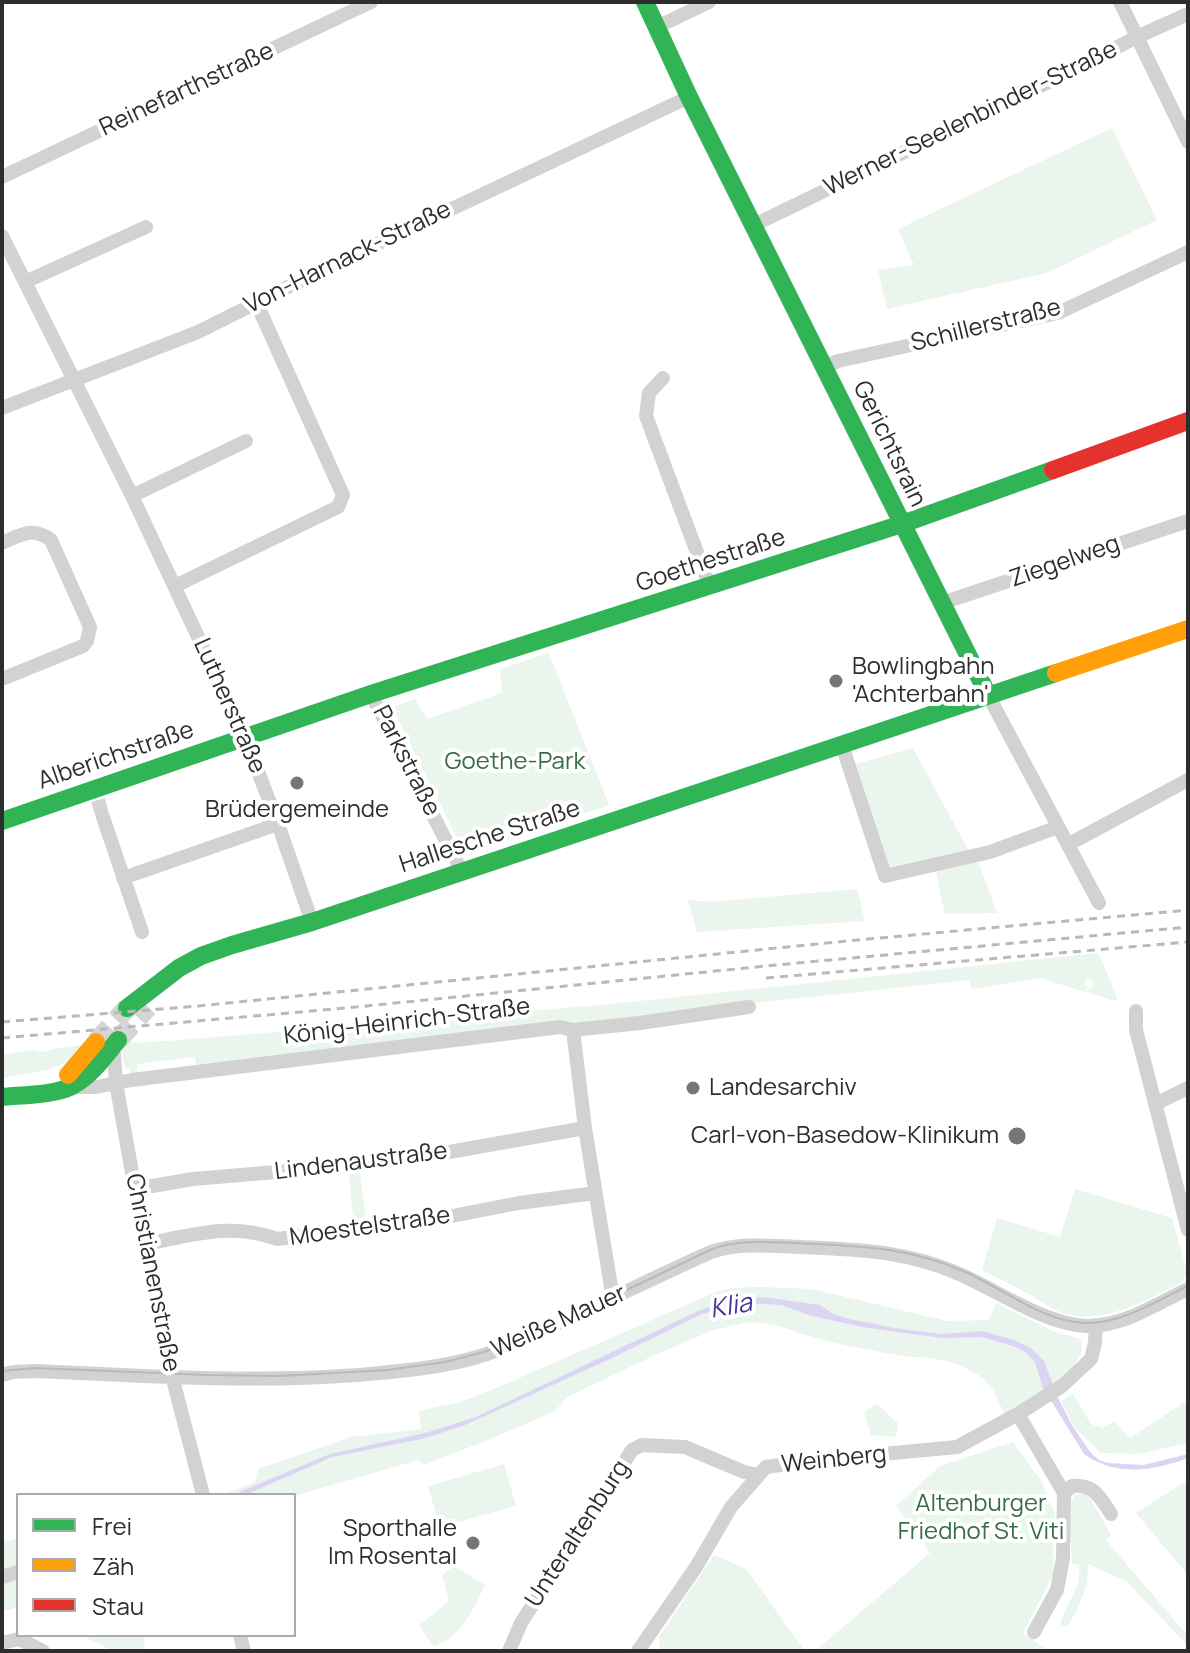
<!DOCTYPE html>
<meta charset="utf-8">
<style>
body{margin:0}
#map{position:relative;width:1190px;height:1653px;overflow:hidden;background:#fff;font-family:Manrope,sans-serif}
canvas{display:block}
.frame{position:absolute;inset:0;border:4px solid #2d2d2d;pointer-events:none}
.legend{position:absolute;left:16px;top:1493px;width:280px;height:144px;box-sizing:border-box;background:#fff;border:2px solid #ababab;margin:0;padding:10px 14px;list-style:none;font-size:24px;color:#2d2d2d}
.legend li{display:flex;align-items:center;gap:16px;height:40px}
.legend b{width:40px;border:2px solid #ababab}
</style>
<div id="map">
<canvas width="1190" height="1653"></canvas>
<div class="frame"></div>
<ul class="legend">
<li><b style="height:10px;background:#30b455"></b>Frei</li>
<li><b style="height:10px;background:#ff9f0a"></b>Zäh</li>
<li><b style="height:10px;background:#e5322d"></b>Stau</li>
</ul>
</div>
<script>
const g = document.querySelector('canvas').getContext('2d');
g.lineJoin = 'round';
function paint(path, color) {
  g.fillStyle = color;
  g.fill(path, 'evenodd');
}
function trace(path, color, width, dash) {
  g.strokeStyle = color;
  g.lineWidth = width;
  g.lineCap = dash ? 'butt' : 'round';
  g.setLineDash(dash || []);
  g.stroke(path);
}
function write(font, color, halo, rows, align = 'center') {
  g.font = font + ' Manrope,sans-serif';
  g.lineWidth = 8;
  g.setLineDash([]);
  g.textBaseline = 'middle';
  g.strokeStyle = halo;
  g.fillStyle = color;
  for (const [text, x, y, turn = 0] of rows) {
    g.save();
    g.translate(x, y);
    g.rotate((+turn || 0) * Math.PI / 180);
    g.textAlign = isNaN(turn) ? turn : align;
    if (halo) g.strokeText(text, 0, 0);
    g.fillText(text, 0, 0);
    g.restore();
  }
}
paint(new Path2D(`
 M1112,128L1157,220L1047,273L887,309L878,270L914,265L898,229Z
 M549,653L609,805L465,854L392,707L415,699L427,719L502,693L500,669Z
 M913,748L972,857L885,876L849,766Z
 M976,862L979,864L997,913L945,914L936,872Z
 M857,889L865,921L697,932L688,900L710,902Z
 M1098,953L1111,982L1117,999L1115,1001L1086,992L1089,987L1092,988L1094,982L1087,979L1084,985L1088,987L1085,992L1040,978L971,989L969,980L764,1002L586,1025L196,1065L195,1057L137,1064V1073H130V1070L125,1068C123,1059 121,1052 124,1043L167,1041L601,1005Z
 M86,1045L73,1060L48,1070L2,1078V1056L16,1052L34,1050L41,1052L59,1048Z
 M359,1165L367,1227L354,1229L348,1166Z
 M1075,1189L1172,1218L1188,1275L1179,1284C1144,1301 1106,1324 1066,1314C1051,1310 1040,1300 1027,1293C1013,1285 997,1278 982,1270L997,1218L1060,1237Z
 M759,1287L812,1289L947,1321L989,1320L996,1303L1053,1331L1080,1339C1095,1365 1024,1404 1005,1417C995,1390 990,1379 963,1367C945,1358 923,1358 903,1356C881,1352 858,1348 836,1343C808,1338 781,1323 752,1322C739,1322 729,1328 716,1329L653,1356L567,1397L555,1411L486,1441L423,1465L418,1460L294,1496L222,1495L255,1482L258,1469L351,1437L421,1429L419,1411L457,1403L494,1389L716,1292L732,1288Z
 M1073,1394L1091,1424L1103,1428L1114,1421L1130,1438L1188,1400V1443L1138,1454L1101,1453L1074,1427L1061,1401Z
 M877,1404L898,1423L896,1437L871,1435L864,1412Z
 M1013,1442L1041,1481L1055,1514L1052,1528L1054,1573L1023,1633L1049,1651H815L930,1553L896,1506L940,1466Z
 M504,1464L516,1506L440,1527L428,1486Z
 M1188,1480V1575L1136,1513Z
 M1085,1494L1091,1499L1111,1535L1106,1540L1188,1636V1646L1126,1581L1088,1564L1087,1585L1077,1610L1068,1626H1062L1061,1621L1079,1581V1565L1072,1564L1069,1506L1075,1495Z
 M18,1538V1607L2,1612V1542Z
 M714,1555L746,1569L805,1651H660L659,1637Z
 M454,1566L485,1585C471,1613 464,1633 434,1647L419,1625L449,1601L442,1575Z
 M81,1635H145L144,1651H113Z`), '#eaf5ed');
paint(new Path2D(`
 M763,1297L820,1305L833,1314L849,1319L900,1329L942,1334L982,1331L1014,1340L1031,1348L1044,1361L1059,1400L1073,1427L1091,1453L1099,1460L1108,1463L1144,1465L1188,1454V1458C1153,1471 1116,1477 1084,1454L1042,1386L1035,1362L1024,1351L1013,1346L982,1337L942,1338L862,1327L808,1315L782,1305L765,1304L727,1306L700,1315L610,1359L465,1425L426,1438L332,1457L245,1495H232L330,1454L425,1433L476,1417L700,1310L728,1301Z`), '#dbd5f3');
trace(new Path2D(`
 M98,800L103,817`), '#d5d5d5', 14, [14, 7]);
trace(new Path2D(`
 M118,1040L148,1007
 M96,1042L127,1008`), '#d5d5d5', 20, [20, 10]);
trace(new Path2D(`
 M1120,2L1188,142
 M657,27L709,2
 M2,177L371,2
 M754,225L1053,80L1137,37L1188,14
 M2,236L132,496L245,737L278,824L312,922
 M25,282L146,227
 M824,367L838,361L1058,313L1188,252
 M663,378L649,393L646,416L710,587
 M2,408L198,332L318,272L689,97
 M132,496L246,441
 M2,543C21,535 32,526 51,540L90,627L87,641L83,646L2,679
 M175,586L338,507L343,495L256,302
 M942,603L1188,521
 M371,694L462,872
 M988,695L1099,903
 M842,745L885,876L990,852L1058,827
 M103,817L142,932
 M1069,844L1188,780
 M123,878L278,824
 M1136,1011V1030L1188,1230
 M573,1030L585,1128L613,1299
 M111,1049L114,1055L116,1083L135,1189L173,1380L203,1495
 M71,1087H96L132,1080L560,1027L573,1030L640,1023L749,1007
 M1155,1104L1188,1088
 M135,1189L193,1179L348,1166L432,1155L585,1128
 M146,1244C192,1235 231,1222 277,1239L452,1216L519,1203L595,1193
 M2,1375L13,1372L36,1371C143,1376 250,1383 358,1375C400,1371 443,1368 484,1355C509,1347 533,1335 556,1324C608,1301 659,1275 711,1252C741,1242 771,1246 801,1247C857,1250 904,1250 957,1273C995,1289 1044,1324 1086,1326C1122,1327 1156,1304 1188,1289
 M1018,1414L1064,1493L1063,1558L1057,1590L1034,1632
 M1064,1493L1072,1486C1094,1484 1100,1497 1111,1514
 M2,1577L18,1572
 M240,1635L244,1651
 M2,1643L19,1639L43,1651
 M509,1651L521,1623L632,1450L642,1445L685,1447L744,1472L759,1475
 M638,1651L696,1567L731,1507L766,1467L808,1461L957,1447L1018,1414L1062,1386L1091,1359L1095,1343L1096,1325`), '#d2d2d2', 14);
trace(new Path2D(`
 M645,2L689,97L988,695
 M2,821L371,694L902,524L1053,470
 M127,1008L179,968L201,956L232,945L312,922L1056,673
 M2,1097C22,1095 55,1095 72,1086C91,1076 105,1056 118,1040`), '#30b455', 18);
trace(new Path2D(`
 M1056,673L1188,629
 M68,1075L96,1042`), '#ff9f0a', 18);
trace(new Path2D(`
 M1053,470L1188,421`), '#e5322d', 18);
trace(new Path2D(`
 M2,1371L36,1368L206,1375L280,1376L387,1370L445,1362L484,1352L511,1342L637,1285L710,1250C738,1239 766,1242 795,1243C859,1246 907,1246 968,1273C1004,1290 1045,1322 1085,1323C1122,1324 1156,1301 1188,1286`), '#b9b9b9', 2);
trace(new Path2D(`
 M766,978L1188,942
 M2,1022L198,1006L857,940L1188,910
 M2,1038L346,1008L776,965L1188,927`), '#b9b9b9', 3, [8, 6]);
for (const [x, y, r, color] of [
 [836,681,8,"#767676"],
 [297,783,8,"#767676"],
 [693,1088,8,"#767676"],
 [1017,1136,10,"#767676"],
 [473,1543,8,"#767676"]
]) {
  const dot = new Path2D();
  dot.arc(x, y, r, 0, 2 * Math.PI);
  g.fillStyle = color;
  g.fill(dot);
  trace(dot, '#fff', 3);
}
write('24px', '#2d2d2d', '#fff', [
 ["Reinefarthstraße",187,90,-25],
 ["Werner-Seelenbinder-Straße",971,119,-26],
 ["Von-Harnack-Straße",348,258,-26],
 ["Schillerstraße",986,326,-14],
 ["Gerichtsrain",889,444,64],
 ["Goethestraße",711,561,-18],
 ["Ziegelweg",1065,562,-19],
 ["Lutherstraße",229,706,66],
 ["Alberichstraße",116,756,-19],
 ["Parkstraße",406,761,63],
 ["Hallesche Straße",490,837,-18],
 ["König-Heinrich-Straße",407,1022,-7],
 ["Lindenaustraße",361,1162,-7],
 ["Moestelstraße",370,1227,-8],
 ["Christianenstraße",152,1273,79],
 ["Weiße Mauer",559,1322,-24],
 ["Weinberg",834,1460,-6],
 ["Unteraltenburg",578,1534,-57]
]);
write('24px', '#2d2d2d', '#fff', [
 ["Bowlingbahn",852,667],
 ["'Achterbahn'",852,695],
 ["Brüdergemeinde",297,810,"center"],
 ["Landesarchiv",709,1088],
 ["Carl-von-Basedow-Klinikum",999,1136,"right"],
 ["Sporthalle",457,1529,"right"],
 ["Im Rosental",457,1557,"right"]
], 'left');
write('24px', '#376d48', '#fff', [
 ["Goethe-Park",515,762],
 ["Altenburger",981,1504],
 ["Friedhof St. Viti",981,1532]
]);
write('italic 26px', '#453496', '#fff', [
 ["Klia",731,1307,-10]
]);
</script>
